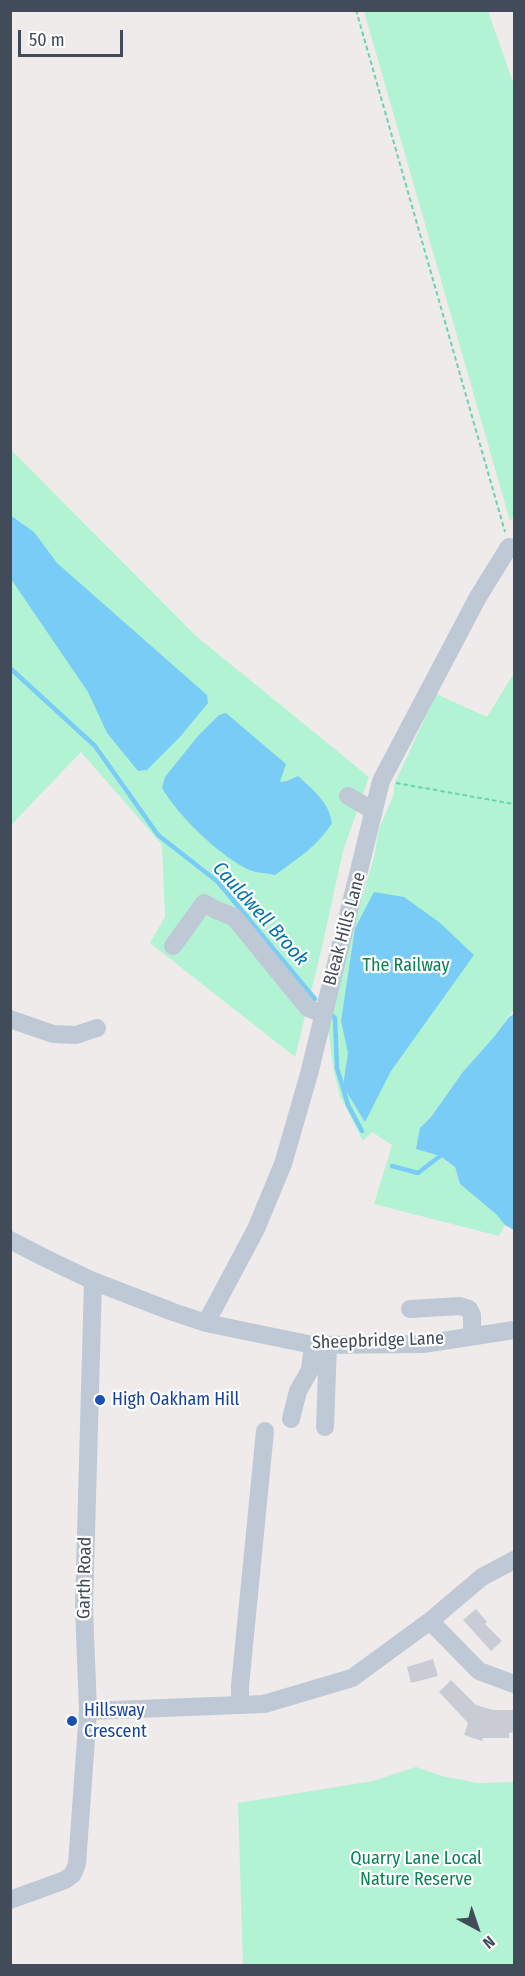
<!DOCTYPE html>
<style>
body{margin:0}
#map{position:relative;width:525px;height:1976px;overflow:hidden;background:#eeebea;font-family:"Fira Sans Condensed",sans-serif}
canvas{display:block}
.frame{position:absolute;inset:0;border:12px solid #424b5a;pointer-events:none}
.north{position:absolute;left:447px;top:1898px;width:60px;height:60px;-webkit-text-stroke:4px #fff;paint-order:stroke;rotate:140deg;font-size:16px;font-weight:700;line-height:24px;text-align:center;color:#424b5a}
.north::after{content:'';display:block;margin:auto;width:21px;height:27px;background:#424b5a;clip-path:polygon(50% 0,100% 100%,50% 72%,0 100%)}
.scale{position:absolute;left:18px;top:30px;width:105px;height:27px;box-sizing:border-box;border:3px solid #424b5a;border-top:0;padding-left:8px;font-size:18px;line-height:21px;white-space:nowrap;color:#424b5a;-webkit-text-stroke:4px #fff;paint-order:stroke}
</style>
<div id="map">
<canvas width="525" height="1976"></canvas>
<div class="frame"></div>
<div class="north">N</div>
<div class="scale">50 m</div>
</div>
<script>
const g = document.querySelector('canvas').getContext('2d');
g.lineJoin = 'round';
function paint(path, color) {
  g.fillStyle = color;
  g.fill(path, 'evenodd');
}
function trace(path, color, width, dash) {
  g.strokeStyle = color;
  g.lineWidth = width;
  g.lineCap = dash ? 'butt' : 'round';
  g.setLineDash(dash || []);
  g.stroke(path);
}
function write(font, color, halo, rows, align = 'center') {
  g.font = font + ' "Fira Sans Condensed",sans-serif';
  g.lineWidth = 4.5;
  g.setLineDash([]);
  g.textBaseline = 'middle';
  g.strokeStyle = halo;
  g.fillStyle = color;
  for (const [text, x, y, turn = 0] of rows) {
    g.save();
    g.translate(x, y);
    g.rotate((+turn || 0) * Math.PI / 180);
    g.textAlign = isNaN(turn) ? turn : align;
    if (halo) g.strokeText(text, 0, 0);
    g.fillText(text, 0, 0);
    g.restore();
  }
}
paint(new Path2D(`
 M364,11H488L514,85V517L510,521Z
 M11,450L196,636L369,777L343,851L322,947L295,1057L150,943L165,917L162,845L81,752L11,825Z
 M514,673V1009L493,1038L462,1073L431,1117L420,1128L417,1149L440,1156L455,1167L460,1184L497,1215L505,1225L499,1236L374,1204L392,1145L372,1132L363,1141L340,1096L334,1072L328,1028L346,952L374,857L379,829L394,794V785L436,694L487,717Z
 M416,1767L442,1776L477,1783L514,1782V1965H243L238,1803L373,1781Z`), '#b2f3d4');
paint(new Path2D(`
 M10,515L34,532L57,563L207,695L208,703L180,737L147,770L138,771L107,733L88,692L11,579Z
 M226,713L286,764L280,782L287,781L298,776C313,790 329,802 332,823C318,846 297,859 275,875C266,873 255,873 247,869C217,853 180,818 162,788L165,777L198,736L219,715Z
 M374,892L404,897L439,922L474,955L391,1071L365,1122L343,1086L348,1053L341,1021L355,928Z
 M514,1014V1230L505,1225L497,1215L460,1184L455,1167L440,1156L416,1149L420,1128L431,1117L462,1073L493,1038L509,1017Z`), '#79ccf6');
trace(new Path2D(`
 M10,668L95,746L158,835L218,882L315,999
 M333,1016L335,1018L337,1068L348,1105L362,1131
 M392,1166L418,1173L440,1156`), '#79ccf6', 4.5);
paint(new Path2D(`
 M476,1609L487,1622L485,1624L502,1641L491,1651L463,1620Z
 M433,1659L438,1676L411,1683L407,1667Z
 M451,1680L476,1705L493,1710H514V1732L509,1733V1738H483L482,1741L464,1735L468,1723L439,1692Z`), '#c9ccd4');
trace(new Path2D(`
 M356,10L505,532
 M396,783L514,804`), '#66d5ad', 2, [4.5, 3]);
trace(new Path2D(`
 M348,796L374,811
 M173,946L204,903L216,910L234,917L308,1008L323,1014
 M10,1019L53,1034L76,1035L97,1028
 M10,1240L45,1258L93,1281L173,1312L206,1323L313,1345L423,1344L514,1330
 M410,1309L460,1306L469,1309L472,1315V1336
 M206,1323L256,1229L283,1164L309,1074L381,781L478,597L509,547
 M291,1419L298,1391L310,1370L313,1345
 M325,1427L328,1345
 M430,1621L479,1671L514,1684
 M240,1705V1686L265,1431
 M88,1711L264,1704L352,1678L430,1621L482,1577L514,1560
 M10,1900L65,1880L73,1874L77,1864L88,1711L84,1607L93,1281`), '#bfc8d5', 18);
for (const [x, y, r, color] of [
 [100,1400,6,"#1a4fb4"],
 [72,1721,6,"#1a4fb4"]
]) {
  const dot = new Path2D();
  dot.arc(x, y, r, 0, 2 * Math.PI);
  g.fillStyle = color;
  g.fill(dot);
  trace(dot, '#fff', 2);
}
write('18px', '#424b5a', '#fff', [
 ["Bleak Hills Lane",345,929,-75],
 ["Sheepbridge Lane",378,1341,-2],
 ["Garth Road",85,1578,-89]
]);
write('18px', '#0b8357', '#fff', [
 ["The Railway",406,966],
 ["Quarry Lane Local",416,1859],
 ["Nature Reserve",416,1880]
]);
write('18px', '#164399', '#fff', [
 ["High Oakham Hill",112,1400],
 ["Hillsway",84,1711],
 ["Crescent",84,1732]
], 'left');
write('italic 20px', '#0073af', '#fff', [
 ["Cauldwell Brook",260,914,48]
]);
</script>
